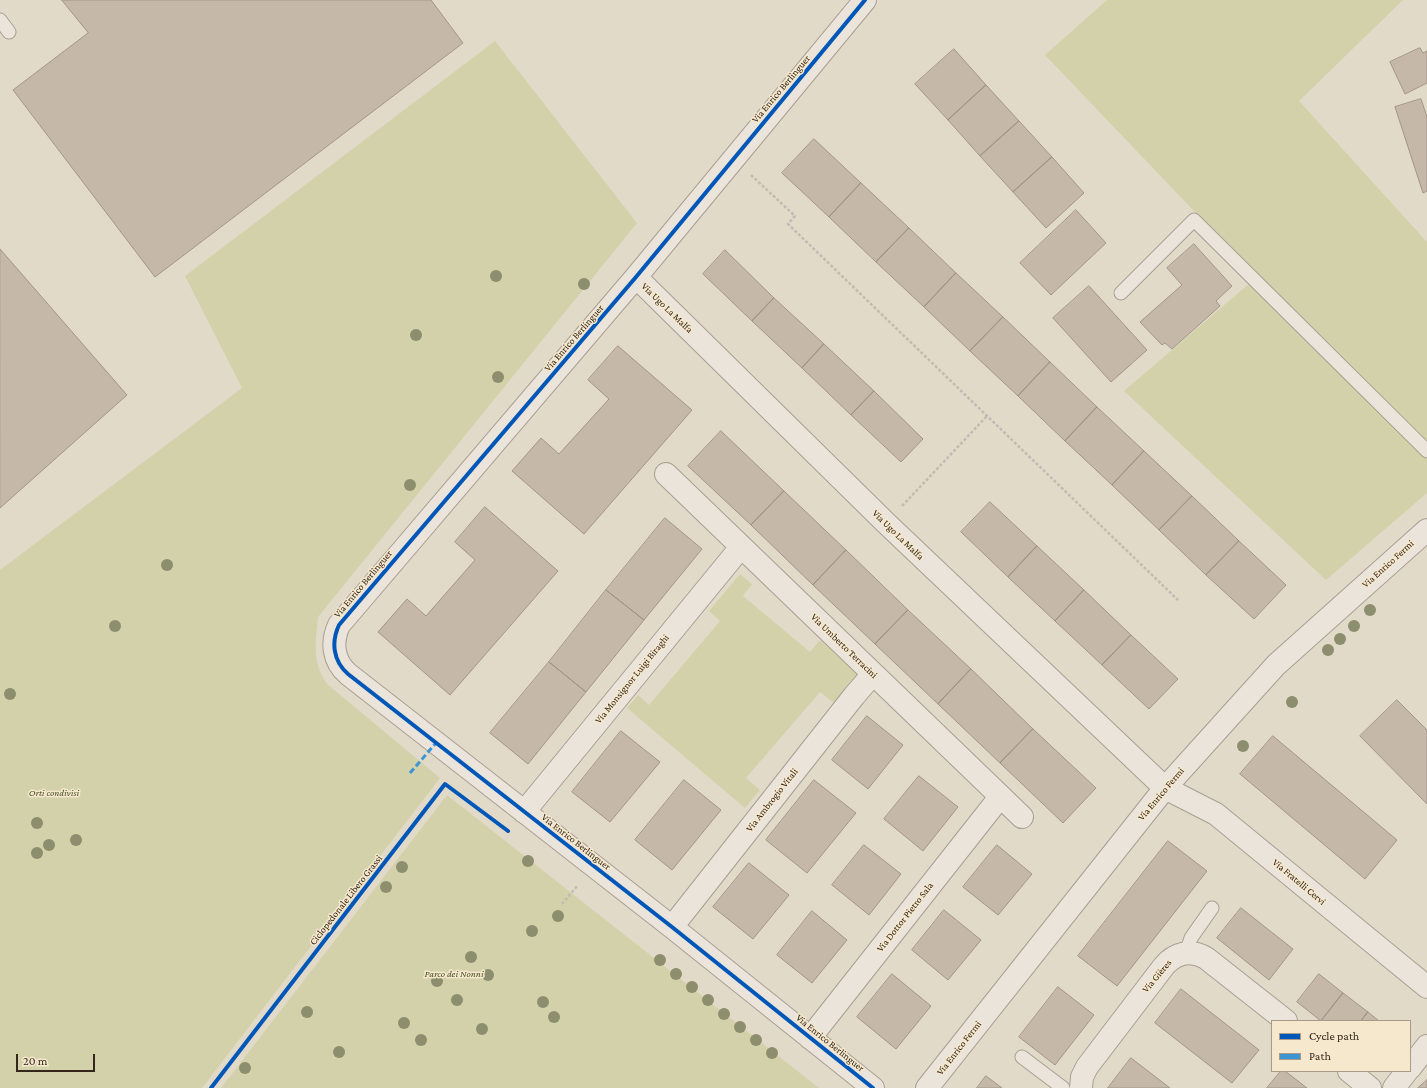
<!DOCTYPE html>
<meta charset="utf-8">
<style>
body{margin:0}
#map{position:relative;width:1427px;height:1088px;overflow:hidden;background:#e2dac8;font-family:"Crimson Pro",serif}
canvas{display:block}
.legend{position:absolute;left:1271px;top:1020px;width:140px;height:52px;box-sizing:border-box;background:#f5e8cd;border:1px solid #a89a86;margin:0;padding:5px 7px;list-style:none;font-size:12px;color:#34261b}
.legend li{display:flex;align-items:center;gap:8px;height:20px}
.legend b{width:20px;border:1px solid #a89a86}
.scale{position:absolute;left:16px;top:1054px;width:79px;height:18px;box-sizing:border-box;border:2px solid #34261b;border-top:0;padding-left:5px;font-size:12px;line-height:14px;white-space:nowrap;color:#34261b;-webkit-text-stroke:3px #f5e8cd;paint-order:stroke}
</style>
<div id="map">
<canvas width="1427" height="1088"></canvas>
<ul class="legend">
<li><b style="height:5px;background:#0057b8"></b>Cycle path</li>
<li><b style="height:5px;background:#3d95d4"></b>Path</li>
</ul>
<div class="scale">20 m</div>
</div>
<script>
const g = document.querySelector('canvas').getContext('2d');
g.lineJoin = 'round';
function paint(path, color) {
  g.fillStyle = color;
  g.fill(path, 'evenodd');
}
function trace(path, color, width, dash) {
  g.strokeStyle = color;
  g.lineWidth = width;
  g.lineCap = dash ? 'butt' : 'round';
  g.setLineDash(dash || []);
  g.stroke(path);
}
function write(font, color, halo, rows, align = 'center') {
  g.font = font + ' "Crimson Pro",serif';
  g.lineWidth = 3;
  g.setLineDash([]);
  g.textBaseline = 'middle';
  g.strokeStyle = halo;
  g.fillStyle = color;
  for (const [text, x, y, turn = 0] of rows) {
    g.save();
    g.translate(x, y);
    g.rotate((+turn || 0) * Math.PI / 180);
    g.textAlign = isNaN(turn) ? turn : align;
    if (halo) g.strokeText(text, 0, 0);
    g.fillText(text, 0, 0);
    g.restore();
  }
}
paint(new Path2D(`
 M1107,0H1403L1299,101L1427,242V493L1326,580L1124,391L1257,277L1045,55Z
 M495,41L637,223L318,617C316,643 311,660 327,684L440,778L202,1088H0V570L242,388L185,276Z
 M740,574L752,584L743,596L810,652L820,640L860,673L834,703L820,692L746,778L760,790L745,808L627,708L638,695L649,705L720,621L709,611Z
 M447,795L819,1088H221Z`), '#d3d1aa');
const building = new Path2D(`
 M62,0H431L463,43L155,277L13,90L88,33Z
 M1420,48L1423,53L1427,51V83L1405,94L1390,62Z
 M954,49L986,85L948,120L915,84Z
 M986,85L1019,121L980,156L948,120Z
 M1421,99L1427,117V191L1423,193L1395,107Z
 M1019,121L1052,157L1013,192L980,156Z
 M814,139L861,183L829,217L782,173Z
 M1052,157L1084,193L1046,228L1013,192Z
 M861,183L909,228L876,262L829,217Z
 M1076,210L1106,243L1051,295L1020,263Z
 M909,228L956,273L924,307L876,262Z
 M1194,244L1232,286L1216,301L1220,306L1172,349L1165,343L1162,345L1140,322L1182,285L1167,268Z
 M0,249L127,395L0,508Z
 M725,250L774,298L752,321L703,274Z
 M956,273L1003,317L970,351L924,307Z
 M1089,286L1147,350L1111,382L1053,318Z
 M774,298L824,344L802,368L752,321Z
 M1003,317L1050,362L1018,396L970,351Z
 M824,344L874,391L851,415L802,368Z
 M618,346L692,410L584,534L512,471L541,438L559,454L609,399L588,380Z
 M1050,362L1097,407L1065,441L1018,396Z
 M874,391L923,439L901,462L851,415Z
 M1097,407L1144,451L1112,485L1065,441Z
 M721,431L784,491L751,525L688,466Z
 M1144,451L1192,496L1159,530L1112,485Z
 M784,491L846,550L813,585L751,525Z
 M1192,496L1239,541L1206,575L1159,530Z
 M990,502L1037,546L1008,577L961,532Z
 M485,507L558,571L450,695L378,632L407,599L426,616L475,560L455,542Z
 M665,518L702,549L644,620L606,590Z
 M1239,541L1286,585L1254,619L1206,575Z
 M1037,546L1084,590L1055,621L1008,577Z
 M846,550L908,610L875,644L813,585Z
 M606,590L644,620L586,692L549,662Z
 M1084,590L1131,635L1102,665L1055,621Z
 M908,610L971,669L938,704L875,644Z
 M1131,635L1178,679L1149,709L1102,665Z
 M549,662L586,692L528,764L490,733Z
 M971,669L1033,729L1000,763L938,704Z
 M1397,700L1427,730V804L1360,736Z
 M867,716L903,745L868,789L832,760Z
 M1033,729L1096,788L1063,823L1000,763Z
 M621,731L660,762L610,822L572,792Z
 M1273,736L1397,840L1365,879L1240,774Z
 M919,776L958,807L923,851L884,819Z
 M684,780L721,810L672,870L635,840Z
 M814,780L856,813L807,873L766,840Z
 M1168,841L1207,871L1117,986L1078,956Z
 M864,845L901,874L869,915L832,885Z
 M997,845L1032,874L998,915L963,887Z
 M749,863L789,895L753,939L713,907Z
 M1241,908L1293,949L1269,980L1217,938Z
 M944,910L981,940L948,980L912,950Z
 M812,911L847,940L812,983L777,955Z
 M892,974L931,1006L896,1049L857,1017Z
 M1319,974L1343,993L1321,1021L1297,1002Z
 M1058,987L1094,1015L1055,1065L1019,1037Z
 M1181,989L1259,1050L1232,1083L1155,1023Z
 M1343,993L1368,1012L1361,1021H1321Z
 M1368,1012L1379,1021H1361Z
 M1131,1058L1170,1088H1108Z
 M1281,1071H1285L1307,1088H1267Z
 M986,1076L1002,1088H977Z
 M1427,1080V1088H1418Z`);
paint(building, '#c5b8a9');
trace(building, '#a29588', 1);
const lane = new Path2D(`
 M0,20L9,32
 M1121,293L1194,220L1427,451
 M1186,953L1191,938L1212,908
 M1022,1057L1063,1088`);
const street = new Path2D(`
 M865,0L636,277L339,625C331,642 333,661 348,674L672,927L873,1088
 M636,277L886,523L1165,788L1216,814L1427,987
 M666,474L1022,817
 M524,812L741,547
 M672,927L854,696L873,674
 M810,1038L1000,797
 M1410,1068L1427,1046
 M1349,1071L1370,1088
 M927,1088L1165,788L1276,665L1427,530
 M1081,1088L1082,1077L1087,1067L1164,966C1175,953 1190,949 1206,958L1286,1021
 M1394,1088L1407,1071`);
trace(lane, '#a79f92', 15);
trace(street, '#a79f92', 24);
trace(new Path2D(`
 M751,175L795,216L788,224L1178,600
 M902,506L987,416
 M562,904L578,885`), '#c2bbb2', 2.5, [3, 2]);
trace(lane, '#eae4da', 13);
trace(street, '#eae4da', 22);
trace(new Path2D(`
 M410,773L436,743`), '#3d95d4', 3, [6, 3]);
trace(new Path2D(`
 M865,0L636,277L339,625C331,642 333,661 348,674L672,927L873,1088
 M211,1088L445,784L508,831`), '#0057b8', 4);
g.fillStyle = '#8d8e6d';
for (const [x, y] of [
 [496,276],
 [584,284],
 [416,335],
 [498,377],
 [410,485],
 [167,565],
 [1370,610],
 [115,626],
 [1354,626],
 [1340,639],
 [1328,650],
 [10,694],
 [1292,702],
 [1243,746],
 [37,823],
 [76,840],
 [49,845],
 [37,853],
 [528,861],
 [402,867],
 [386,887],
 [558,916],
 [532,931],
 [471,957],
 [660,960],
 [676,974],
 [488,975],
 [437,981],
 [692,987],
 [457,1000],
 [708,1000],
 [543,1002],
 [307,1012],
 [724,1014],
 [554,1017],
 [404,1023],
 [740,1027],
 [482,1029],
 [421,1040],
 [756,1040],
 [339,1052],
 [772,1053],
 [245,1068]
]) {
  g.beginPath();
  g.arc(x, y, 6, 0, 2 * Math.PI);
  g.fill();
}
write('10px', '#34261b', '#f5e8cd', [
 ["Via Enrico Berlinguer",781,89,-50],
 ["Via Ugo La Malfa",667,308,44],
 ["Via Enrico Berlinguer",574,338,-49],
 ["Via Ugo La Malfa",898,535,44],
 ["Via Enrico Fermi",1388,564,-42],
 ["Via Enrico Berlinguer",363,584,-50],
 ["Via Umberto Terracini",844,646,44],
 ["Via Monsignor Luigi Biraghi",632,679,-51],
 ["Via Enrico Fermi",1161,794,-50],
 ["Via Ambrogio Vitali",772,800,-52],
 ["Via Enrico Berlinguer",576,842,38],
 ["Via Fratelli Cervi",1299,882,40],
 ["Ciclopedonale Libero Grassi",346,900,-52],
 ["Via Dottor Pietro Sala",905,917,-52],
 ["Via Gières",1157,976,-50],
 ["Via Enrico Berlinguer",830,1043,39],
 ["Via Enrico Fermi",959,1048,-52]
]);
write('italic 10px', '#475022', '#f5e8cd', [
 ["Orti condivisi",54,793],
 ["Parco dei Nonni",454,974]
]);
</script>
